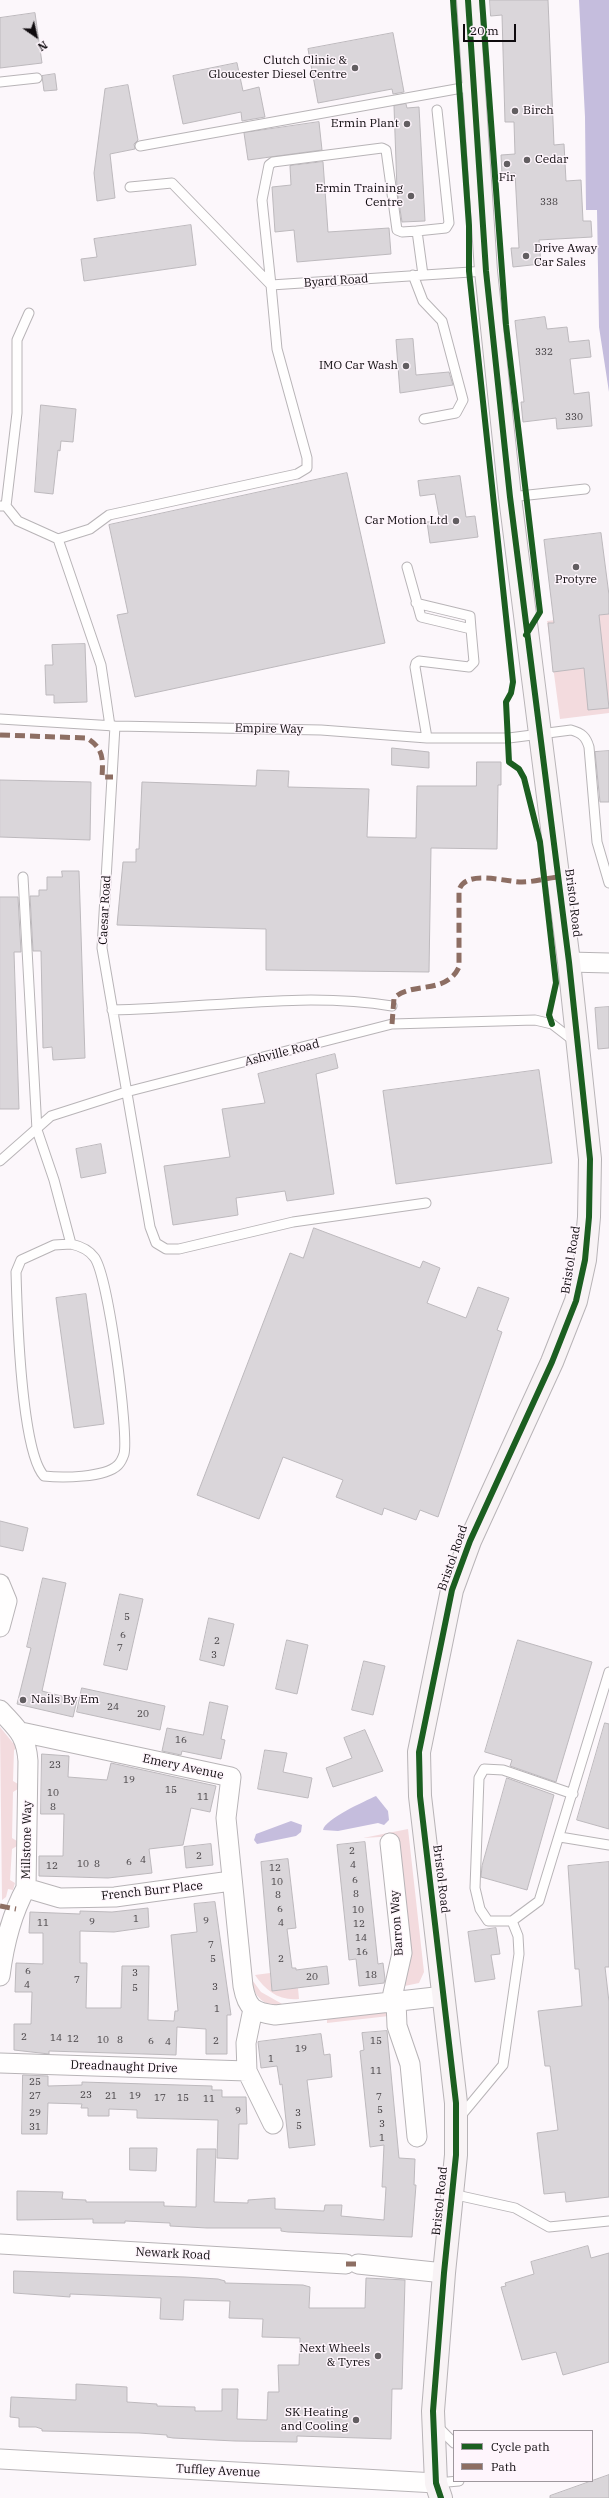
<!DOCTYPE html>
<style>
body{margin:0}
#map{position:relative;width:609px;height:2498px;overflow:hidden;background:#fcf7fb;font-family:"IBM Plex Serif",serif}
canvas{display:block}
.legend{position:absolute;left:453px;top:2430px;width:140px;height:52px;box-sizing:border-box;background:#fef5fc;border:1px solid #9e979d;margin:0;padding:5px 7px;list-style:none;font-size:12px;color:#0f0b0e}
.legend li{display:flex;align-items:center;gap:8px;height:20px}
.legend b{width:20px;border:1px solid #9e979d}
.north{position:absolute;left:16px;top:16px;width:40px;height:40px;-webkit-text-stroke:3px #fef5fc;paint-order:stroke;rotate:146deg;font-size:11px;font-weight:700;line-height:16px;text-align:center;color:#0f0b0e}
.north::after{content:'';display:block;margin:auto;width:14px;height:18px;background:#0f0b0e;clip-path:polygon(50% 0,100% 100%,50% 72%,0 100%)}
.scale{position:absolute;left:463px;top:24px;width:53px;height:18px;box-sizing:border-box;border:2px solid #0f0b0e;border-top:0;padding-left:5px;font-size:12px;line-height:14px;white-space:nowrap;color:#0f0b0e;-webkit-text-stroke:3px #fef5fc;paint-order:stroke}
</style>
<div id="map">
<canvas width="609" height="2498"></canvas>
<ul class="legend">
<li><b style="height:5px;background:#1b5e20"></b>Cycle path</li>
<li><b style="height:5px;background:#8d6e63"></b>Path</li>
</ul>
<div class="north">N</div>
<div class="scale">20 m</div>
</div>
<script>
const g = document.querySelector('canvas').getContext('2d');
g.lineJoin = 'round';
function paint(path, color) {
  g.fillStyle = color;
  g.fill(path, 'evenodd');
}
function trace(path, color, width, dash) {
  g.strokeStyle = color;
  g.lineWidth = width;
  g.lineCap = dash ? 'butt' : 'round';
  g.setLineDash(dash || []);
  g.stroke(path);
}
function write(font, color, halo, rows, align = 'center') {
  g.font = font + ' "IBM Plex Serif",serif';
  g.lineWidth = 3;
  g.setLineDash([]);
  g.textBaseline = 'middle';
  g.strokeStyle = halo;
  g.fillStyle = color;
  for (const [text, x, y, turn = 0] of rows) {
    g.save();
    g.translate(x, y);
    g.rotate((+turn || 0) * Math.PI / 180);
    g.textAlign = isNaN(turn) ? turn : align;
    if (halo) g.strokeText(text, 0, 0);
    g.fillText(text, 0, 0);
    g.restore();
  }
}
paint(new Path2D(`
 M609,614V713L560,719L547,621Z
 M0,1727L13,1743L18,1741L19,1747L14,1750L13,1781L18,1784V1789L13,1792L12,1838L17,1841V1846L12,1849L10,1880L15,1883L13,1890L8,1889L6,1897L2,1900Z
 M408,1829L424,1972L419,1983L400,1987L409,1951L397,1836L363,1838Z
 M270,1973L272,1991L298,1988L299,1999C279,2001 266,1991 255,1975Z
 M250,1977L261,1992L284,2005C264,2008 253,1996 250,1977Z
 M388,2011L389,2016L327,2023V2018Z`), '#f3dbde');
paint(new Path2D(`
 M579,0H609V392L599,327L597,210H586L585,117Z
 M376,1796L388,1811L389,1820L384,1825L378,1823L338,1831L323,1830C325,1819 365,1801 376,1796Z
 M291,1821L302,1825L301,1832L296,1836L257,1844L254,1840L256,1834Z`), '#c5bddd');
const building = new Path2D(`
 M490,0H548L554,145L564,144L566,181L581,180L583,221H591L592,237L539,240L541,264L513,267L511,248H519L515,173L502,174L501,155L515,154L514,122H505L502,15L491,16Z
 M35,13L42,63L0,68V18Z
 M393,33L404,92L393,94L392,89L318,103L308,49Z
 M237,63L243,91L259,87L265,117L242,121L241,112L183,124L173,76Z
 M55,74L57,90L44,91L42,76Z
 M128,85L138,140L134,144L135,149L110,154L115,198L97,201L94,173L105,89Z
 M406,104L407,108L419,107L425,221L402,222L397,190L394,106Z
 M319,122L322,150L248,160L244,133Z
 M323,162L328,232L389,228L391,254L297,262L294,230L275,232L272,187L291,185L290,166Z
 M191,225L196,265L84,281L81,259L97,257L94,239Z
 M545,317L547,329L567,327L569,342L589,340L591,357L570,359L574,394L589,392L592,426L557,429L556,418L523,422L521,402H524L515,321Z
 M413,339L416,375L449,372L453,385L400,393L396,340Z
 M41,405L76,409L73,442L61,441L60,451L58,450L53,494L35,492Z
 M347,473L385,643L135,697L117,615L128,613L109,525Z
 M460,476L466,517L475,516L478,537L430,543L427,522L440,521L435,494L420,496L418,481Z
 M601,533L609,595V614L599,615L609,708L588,710L584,668L553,672L548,623H554L544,540Z
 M85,644L87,702L54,703V695H46L45,665H53L52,645Z
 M392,748L429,752V768L392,765Z
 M609,751V802H600L595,752Z
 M477,762H501V785H498L497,849L431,848L429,972L266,970V929L117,925L123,862H136V849H139L142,782L256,786L257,770L289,771L288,787L369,789L367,837L416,838L417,786H476Z
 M0,780L91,782L90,840L0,837Z
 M62,871H79L85,1058L53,1060L52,1047L43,1048L41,951H33L30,896H39V890H47V877H62Z
 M0,897H18L21,952H14L19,1109H0Z
 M609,1007V1048L598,1049L595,1008Z
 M335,1054L338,1068L316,1074L334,1194L287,1201L285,1191L236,1198L238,1215L173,1225L164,1166L230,1157L222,1109L265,1103L258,1074Z
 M539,1070L552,1163L396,1184L383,1091Z
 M101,1144L106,1173L81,1178L76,1149Z
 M314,1228L420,1268L423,1261L440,1268L427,1303L466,1318L478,1287L509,1298L497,1330L502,1332L438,1517L420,1510L416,1520L384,1508L382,1515L336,1497L343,1480L283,1457L259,1519L197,1495L290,1253L303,1258Z
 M86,1294L104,1424L74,1428L56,1298Z
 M0,1521L28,1528L23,1551L0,1546Z
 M43,1578L66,1583L42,1691L77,1700L73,1717L17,1704L31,1648L27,1647Z
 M120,1594L143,1599L127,1670L104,1665Z
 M209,1618L234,1624L224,1666L200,1660Z
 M287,1640L308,1645L297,1694L276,1689Z
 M518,1640L592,1662L556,1782L510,1766L512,1760L485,1752Z
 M364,1661L385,1666L373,1715L352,1710Z
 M82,1688L165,1706L160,1730L77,1712Z
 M210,1702L228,1706L221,1739L225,1740L221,1759L182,1751L181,1755L162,1751L167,1728L203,1735Z
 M605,1723L609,1724V1829L577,1820Z
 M365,1730L383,1771L333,1787L326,1768L352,1758L344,1738Z
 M265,1750L287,1753L283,1772L312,1778L308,1798L258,1789Z
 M42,1754L69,1756L68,1777L107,1780L111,1763L216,1786L210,1812L191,1808L183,1845L149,1849L152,1873L108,1878L39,1876V1856H63L64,1814H41Z
 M507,1778L554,1795L527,1890L481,1877L482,1866Z
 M365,1842L378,1964L383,1963L385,1979L384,1983L359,1986L356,1959L349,1960L337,1845Z
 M211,1844L213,1865L186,1868L184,1847Z
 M288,1859L296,1928L287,1929L292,1968H296V1970L327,1966L329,1984L272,1991L261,1862Z
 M609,1862V1967H605L609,2002V2197L566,2202L565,2192L544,2194L537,2133L558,2130L550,2066H545L538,2011L582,2006L579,1969H575L568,1866Z
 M215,1902L231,2015H227V2054H206V2029L177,2027L176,2055L49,2051V2054L14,2050V2024H31L32,1992H15L16,1963L43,1964V1933H29L30,1912L80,1914V1911L112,1912L148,1908L149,1927L114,1932L80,1931V1963H87L86,2008H121L122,1966H149L148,2020L174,2021L175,2011H178L171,1935L197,1932L194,1904Z
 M496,1928L500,1954L491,1955L495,1979L475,1982L468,1932Z
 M387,2031L399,2158L415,2159L414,2185H416L412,2237L288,2232L281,2231V2228H207L170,2226V2223L125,2221V2223H93V2219L17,2220V2191L63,2192L62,2199L86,2200V2202H164V2206L196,2207L197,2149H216L214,2202L248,2203V2200L275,2198V2209L324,2211L325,2205H342L341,2216L384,2220L386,2187H382L384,2145L370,2147L360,2051L364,2050L362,2033Z
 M321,2034L324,2055L330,2054L332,2077L307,2080L315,2145L289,2148L282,2084L280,2085L277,2066L261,2068L258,2042Z
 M23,2075L48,2076V2086L82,2085V2082L212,2086V2090H222V2097H246L247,2124H239L238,2159L217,2158L218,2120L137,2118V2110L109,2109V2116H88V2108H81L82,2104L48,2103L47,2134H22Z
 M130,2148H157L156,2171L130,2170Z
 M588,2246L591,2258L609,2253V2362L563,2375L556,2352L522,2360L501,2287L506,2286L505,2283L534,2274L531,2262Z
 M14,2271L185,2277L218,2279L225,2281V2283L303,2285L310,2287L309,2308H365L366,2278L405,2280L402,2389H392L391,2439L297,2436V2442L235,2441L173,2438L167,2437V2435L139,2433L42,2431V2429L36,2427H19V2418L10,2417L11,2397L76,2400V2384L127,2387V2402L157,2404V2406L195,2407V2411H222V2389H238L237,2419L267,2420L268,2392H279L278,2365H299L300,2338L262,2337L263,2319L229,2318L230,2301L184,2300L183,2320L160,2319L161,2298L70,2294V2297L14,2293Z
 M609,2475V2498H550V2496Z`);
paint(building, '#dad6da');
trace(building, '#bdb9bd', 1);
const lane = new Path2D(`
 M0,82L37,78
 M140,146L473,86
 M417,231L402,232L397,230L386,150L382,148L273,162L269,165L262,200L271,285L486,271
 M413,275L423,301L442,321L463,400L456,413L424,419
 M423,275L417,231L446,228L449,223L437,110
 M510,497L585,489
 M0,506H6L18,521L58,539L90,529L109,515L297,474L307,468V458L277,349L271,285L172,183L130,187
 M6,506L17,413V340L29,313
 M58,539L101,665L110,726
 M407,567L421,617L471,629L474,662L469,667L419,661L416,663L415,667L427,738
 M416,603L470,616L471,629
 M0,719L115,726L321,730L427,738H509L571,730C582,733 586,737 589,747L597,842L609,883
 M115,726L102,948L150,1227L156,1243L166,1249H179L293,1222L426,1203
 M23,877L37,1130L54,1180L71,1244C80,1246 88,1249 94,1257C108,1273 129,1433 124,1454C123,1457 120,1463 118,1465C105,1478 61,1478 44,1476C21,1451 17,1310 16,1272L21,1260L54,1245L71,1244
 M112,1010C204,1009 302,991 392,1006
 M0,1161L51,1116L126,1092L392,1024L535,1020L552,1024L574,1041
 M560,1837L609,1845
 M512,1921L539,1901L609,1672
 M459,2118L503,2065L519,1954L518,1936L512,1921H488L480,1909L475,1888L479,1778L484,1769L503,1770L573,1794
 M452,2194L515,2208L549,2227L609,2221
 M438,2427L454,2443
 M436,2483L459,2481`);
const street = new Path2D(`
 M569,962L609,963
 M0,1584L7,1601L0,1627
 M0,1710C17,1729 26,1734 28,1761L26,1888C11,1915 4,1945 0,1976
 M21,1732L231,1777L226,1818L243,1986C247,2008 253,2012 275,2015L444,1996
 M390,1843L402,1953L391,2002
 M26,1888L60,1898L115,1897L231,1881
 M396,2001L397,2026L410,2064L417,2137
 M0,2063L247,2071L246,2043L253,2009
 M247,2071L273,2124
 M0,2244L346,2264
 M358,2264L444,2273
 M0,2459L436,2483`);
const secondary = new Path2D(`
 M441,2498L436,2483L433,2411L444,2273L456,2155V2103L420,1796L419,1752L452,1590L470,1541L552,1362L576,1301L585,1260L589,1217L590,1159L569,962L510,497L486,271L468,0`);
trace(lane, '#b8b4b7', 11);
trace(street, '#b8b4b7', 21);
trace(secondary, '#b8b4b7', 24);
trace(lane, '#fffefe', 9);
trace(street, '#fffefe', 19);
trace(secondary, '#f8f3f5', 22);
trace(new Path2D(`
 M0,735L87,738C104,749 103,759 102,777H113
 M392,1024L394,998C413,981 446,995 459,967V890C466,869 505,882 522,882C534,882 547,878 558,877
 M0,1906L16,1909
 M346,2264H358`), '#8d6e63', 5, [10, 5]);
trace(new Path2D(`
 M453,0L469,226V271L513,682L511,693L506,702L509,762L519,769L524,778L540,842L556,983L549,1015L552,1024
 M482,0L506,325L540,612L526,635
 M441,2498L436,2483L433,2411L444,2273L456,2155V2103L420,1796L419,1752L452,1590L470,1541L552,1362L576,1301L585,1260L589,1217L590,1159L569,962L510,497L486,271L468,0`), '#1b5e20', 6);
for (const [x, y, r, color] of [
 [355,68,4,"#625e61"],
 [515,111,4,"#625e61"],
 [407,124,4,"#625e61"],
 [527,160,4,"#625e61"],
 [507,164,4,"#625e61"],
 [411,196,4,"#625e61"],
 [526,256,4,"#625e61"],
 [406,366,4,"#625e61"],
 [456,521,4,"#625e61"],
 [576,567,4,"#625e61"],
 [23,1700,4,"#625e61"],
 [378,2356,4,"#625e61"],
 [356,2420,4,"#625e61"]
]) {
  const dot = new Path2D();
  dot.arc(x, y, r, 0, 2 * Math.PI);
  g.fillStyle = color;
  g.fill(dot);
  trace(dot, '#fef5fc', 1.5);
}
write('10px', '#423e41', null, [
 ["338",549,202],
 ["332",544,352],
 ["330",574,417],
 ["5",127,1617],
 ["6",123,1635],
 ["2",217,1641],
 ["7",120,1648],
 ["3",214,1655],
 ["24",113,1707],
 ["20",143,1714],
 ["16",181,1740],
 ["23",55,1765],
 ["19",129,1780],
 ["15",171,1790],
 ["10",53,1793],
 ["11",203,1797],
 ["8",53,1807],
 ["2",352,1851],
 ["2",199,1856],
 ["4",143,1860],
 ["6",129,1862],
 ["10",83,1864],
 ["8",97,1864],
 ["4",353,1865],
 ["12",52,1866],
 ["12",275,1868],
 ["6",355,1880],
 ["10",277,1882],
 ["8",356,1894],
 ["8",278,1895],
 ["6",280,1909],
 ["10",358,1910],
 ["1",136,1919],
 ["9",206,1921],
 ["9",92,1922],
 ["11",43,1923],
 ["4",281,1923],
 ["12",359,1924],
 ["14",361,1938],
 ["7",211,1945],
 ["16",362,1952],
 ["5",213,1959],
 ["2",281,1959],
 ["6",28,1971],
 ["3",135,1973],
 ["18",371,1975],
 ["20",312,1977],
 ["7",77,1980],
 ["4",27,1985],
 ["3",215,1987],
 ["5",135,1988],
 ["1",217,2009],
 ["2",24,2037],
 ["14",56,2038],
 ["12",73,2039],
 ["10",103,2040],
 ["8",120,2040],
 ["6",151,2041],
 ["2",216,2041],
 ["15",376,2041],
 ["4",168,2042],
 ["19",301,2049],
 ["1",271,2059],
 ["11",376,2071],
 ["25",35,2082],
 ["23",86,2095],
 ["27",35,2096],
 ["21",111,2096],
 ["19",135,2096],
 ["7",379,2097],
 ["17",160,2098],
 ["15",183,2098],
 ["11",209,2099],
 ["5",380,2110],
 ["9",238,2111],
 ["29",35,2113],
 ["3",298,2113],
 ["3",382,2124],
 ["5",299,2126],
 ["31",35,2127],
 ["1",382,2138]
]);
write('12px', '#0f0b0e', '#fef5fc', [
 ["Clutch Clinic &",347,61],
 ["Gloucester Diesel Centre",347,75],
 ["Birch",523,111,"left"],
 ["Ermin Plant",399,124],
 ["Cedar",535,160,"left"],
 ["Fir",507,178,"center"],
 ["Ermin Training",403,189],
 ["Centre",403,203],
 ["Drive Away",534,249,"left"],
 ["Car Sales",534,263,"left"],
 ["IMO Car Wash",398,366],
 ["Car Motion Ltd",448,521],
 ["Protyre",576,580,"center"],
 ["Nails By Em",31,1700,"left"],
 ["Next Wheels",370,2349],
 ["& Tyres",370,2363],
 ["SK Heating",348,2413],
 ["and Cooling",348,2427]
], 'right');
write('12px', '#0f0b0e', '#fef5fc', [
 ["Byard Road",336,281,-4],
 ["Empire Way",269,729,1],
 ["Bristol Road",573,903,83],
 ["Caesar Road",105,910,-87],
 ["Ashville Road",282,1053,-14],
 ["Bristol Road",571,1260,-81],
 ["Bristol Road",453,1558,-71],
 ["Emery Avenue",183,1767,12],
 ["Millstone Way",27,1840,-89],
 ["Bristol Road",441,1879,83],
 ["French Burr Place",152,1891,-6],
 ["Barron Way",397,1923,-94],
 ["Dreadnaught Drive",124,2067,2],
 ["Bristol Road",440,2201,-84],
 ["Newark Road",173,2254,3],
 ["Tuffley Avenue",218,2471,3]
]);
</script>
